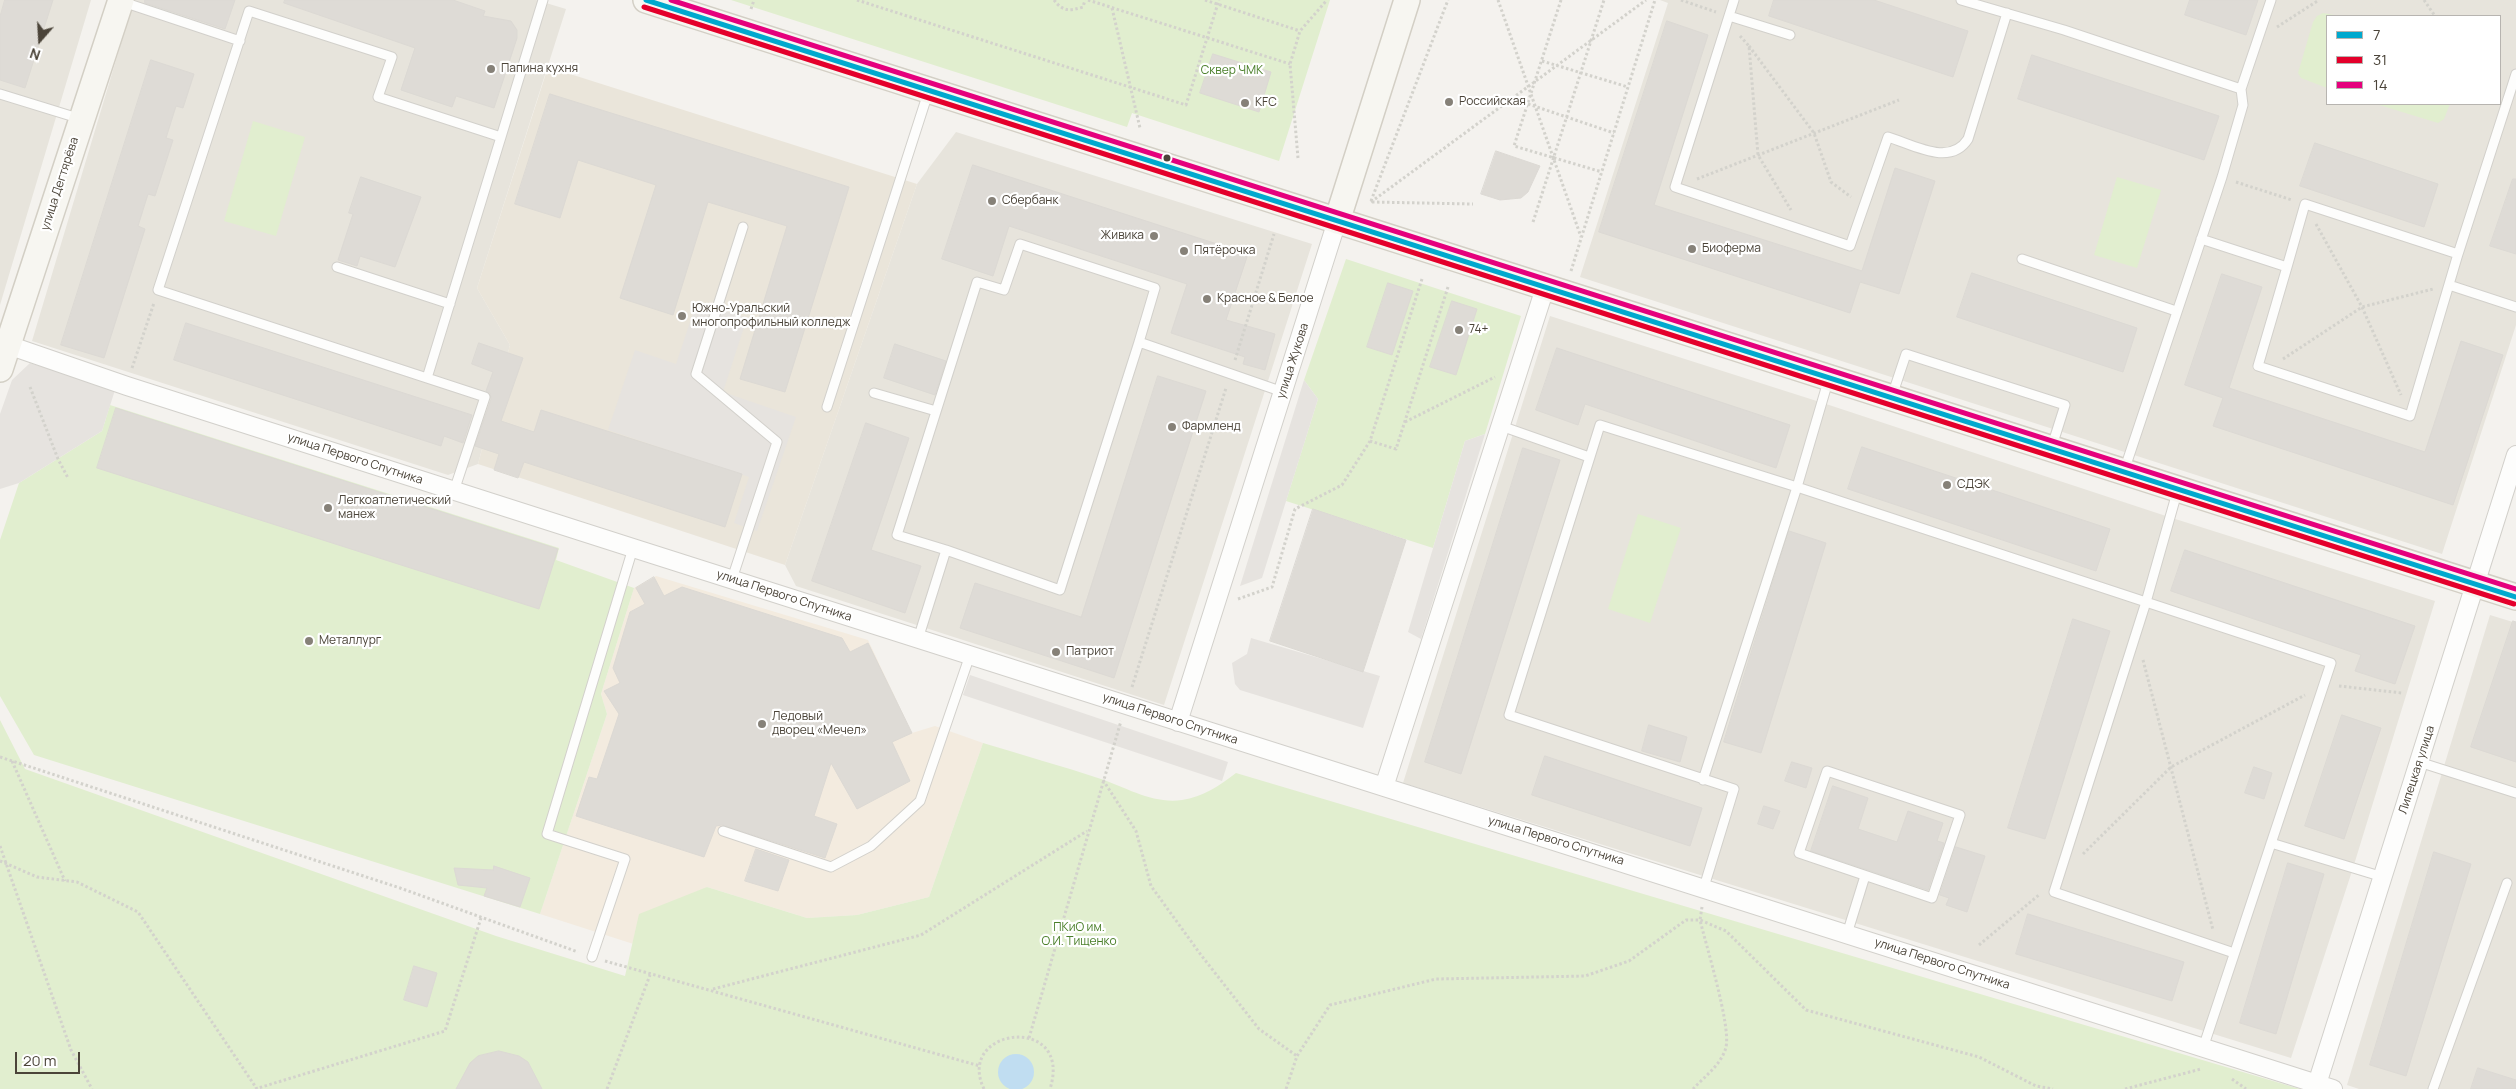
<!DOCTYPE html>
<meta charset="utf-8">
<style>
body{margin:0}
#map{position:relative;width:2516px;height:1089px;overflow:hidden;background:#f4f2ee;font-family:Manrope,sans-serif}
canvas{display:block}
.legend{position:absolute;left:2326px;top:15px;width:175px;height:90px;box-sizing:border-box;background:#fff;border:1px solid #b7b4b0;margin:0;padding:6px 9px;list-style:none;font-size:15px;color:#4b4439}
.legend li{display:flex;align-items:center;gap:10px;height:25px}
.legend b{width:25px;border:1px solid #b7b4b0}
.north{position:absolute;left:15px;top:15px;width:50px;height:50px;-webkit-text-stroke:4px #fff;paint-order:stroke;rotate:199deg;font-size:14px;font-weight:700;line-height:20px;text-align:center;color:#4b4439}
.north::after{content:'';display:block;margin:auto;width:18px;height:22px;background:#4b4439;clip-path:polygon(50% 0,100% 100%,50% 72%,0 100%)}
.scale{position:absolute;left:15px;top:1052px;width:65px;height:22px;box-sizing:border-box;border:2px solid #4b4439;border-top:0;padding-left:6px;font-size:15px;line-height:18px;white-space:nowrap;color:#4b4439;-webkit-text-stroke:4px #fff;paint-order:stroke}
</style>
<div id="map">
<canvas width="2516" height="1089"></canvas>
<ul class="legend">
<li><b style="height:6px;background:#00a9ce"></b>7</li>
<li><b style="height:6px;background:#e4002b"></b>31</li>
<li><b style="height:6px;background:#e5007d"></b>14</li>
</ul>
<div class="north">N</div>
<div class="scale">20 m</div>
</div>
<script>
const g = document.querySelector('canvas').getContext('2d');
g.lineJoin = 'round';
function paint(path, color) {
  g.fillStyle = color;
  g.fill(path, 'evenodd');
}
function trace(path, color, width, dash) {
  g.strokeStyle = color;
  g.lineWidth = width;
  g.lineCap = dash ? 'butt' : 'round';
  g.setLineDash(dash || []);
  g.stroke(path);
}
function write(font, color, halo, rows, align = 'center') {
  g.font = font + ' Manrope,sans-serif';
  g.lineWidth = 4.5;
  g.setLineDash([]);
  g.textBaseline = 'middle';
  g.strokeStyle = halo;
  g.fillStyle = color;
  for (const [text, x, y, turn = 0] of rows) {
    g.save();
    g.translate(x, y);
    g.rotate((+turn || 0) * Math.PI / 180);
    g.textAlign = isNaN(turn) ? turn : align;
    if (halo) g.strokeText(text, 0, 0);
    g.fillText(text, 0, 0);
    g.restore();
  }
}
paint(new Path2D(`
 M0,0H91L0,305Z
 M134,0H536L566,9L477,288L510,345L478,464L448,475L32,341Z
 M1660,0H2516V325L2442,554L1580,277L1668,3ZM2327,16H2500V104H2327Z
 M956,132L1312,244L1164,705L796,586L785,565L917,184Z
 M1550,316L1823,403L2169,517L2435,601L2353,868L2291,1058L1403,783Z
 M2490,615L2516,623V1089H2359L2347,1085Z`), '#e7e4dc');
paint(new Path2D(`
 M656,576L868,640L912,733L935,726L983,743L929,897L857,915L807,918L707,887L649,949L540,914L607,714L601,694L634,588Z`), '#f3ebdf');
paint(new Path2D(`
 M548,67L917,184L785,565L478,464L510,345L477,288Z`), '#eae5da');
paint(new Path2D(`
 M731,0H1330L1279,161L1132,113L1127,127Z
 M2323,13L2340,16H2327V88L2301,78L2298,73L2313,22L2317,16Z
 M2376,104H2450L2444,119L2438,123Z
 M253,121L305,137L276,236L224,221Z
 M2117,177L2161,190L2137,268L2094,255Z
 M1346,259L1521,316L1485,434L1465,441L1433,548L1286,501L1318,399L1304,380Z
 M110,405L559,548L556,560L634,588L601,694L607,714L540,914L34,755L0,696V540L19,483L102,431Z
 M1638,514L1681,528L1650,623L1608,609Z
 M0,720L25,769L496,936L625,976L639,914L707,887L807,918L857,915L929,897L983,743C1022,755 1062,766 1101,779C1127,788 1153,804 1182,800C1203,797 1219,786 1236,773L2300,1089H0Z`), '#e1eecf');
paint(new Path2D(`
 M697,301L747,318L723,392L796,417L757,531L734,523L749,477L608,430L635,350L676,364Z
 M30,363L115,390L102,431L19,483L0,489V414L12,380Z
 M1304,380L1318,399L1262,578L1240,586Z
 M1485,434L1421,639L1408,632L1465,441Z
 M1251,638L1380,676L1363,728L1240,690L1235,684L1232,663L1247,654Z
 M970,675L1228,762L1222,781L963,695Z`), '#e6e3df');
paint(new Path2D(`
 M998 1072a18 18 0 1 1 36 0a18 18 0 1 1-36 0Z`), '#c0ddf1');
const building = new Path2D(`
 M5,0H53L25,88L0,80V17Z
 M145,0H235L225,29L145,3Z
 M285,0H453L485,11L483,16L511,21L517,30V38L494,108L456,96L452,107L401,90L415,48L284,3Z
 M1774,0H1874L1968,31L1953,77L1769,16Z
 M2190,0H2258L2246,35L2185,15Z
 M1667,21L1708,35L1654,205L1862,271L1895,168L1935,181L1899,294L1860,282L1850,313L1599,232Z
 M1213,54L1271,72L1259,112L1200,93Z
 M2032,55L2219,116L2204,160L2018,99Z
 M151,60L194,74L183,108L176,106L166,138L173,140L155,196L148,194L138,226L145,229L104,358L61,345Z
 M550,94L849,187L785,392L740,379L787,226L708,202L673,315L620,298L656,185L578,160L560,218L515,204Z
 M2315,143L2438,184L2424,227L2300,186Z
 M1496,151L1540,166L1528,192L1521,198L1500,200L1481,194Z
 M973,165L1248,254L1226,320L1275,334L1265,370L1243,364L1245,357L1171,333L1187,284L1009,226L993,276L942,259Z
 M361,177L421,197L395,267L360,256L357,266L338,260L353,214L349,213Z
 M2513,179H2516V254L2490,246Z
 M1972,273L2137,328L2123,372L1957,317Z
 M2222,274L2262,287L2229,388L2425,452L2461,341L2503,355L2453,505L2213,426L2223,398L2185,385Z
 M1388,283L1413,291L1392,355L1367,347Z
 M1452,301L1477,309L1456,375L1430,367Z
 M186,323L472,415L463,443L444,436L441,446L174,360Z
 M479,343L523,358L501,421L534,432L541,410L742,474L725,527L524,462L518,478L494,470L499,454L475,446L491,399L490,393L486,391L493,372L472,364Z
 M895,344L946,361L935,395L884,378Z
 M1557,348L1790,425L1776,468L1585,404L1578,425L1536,410Z
 M1158,376L1206,391L1114,678L960,628L975,583L1081,617Z
 M116,408L558,549L539,609L97,468Z
 M866,423L909,438L871,550L921,566L905,613L812,581Z
 M1862,447L2110,529L2096,571L1848,489Z
 M1523,448L1560,460L1461,774L1425,762Z
 M1313,509L1406,540L1363,672L1270,641Z
 M1789,531L1826,543L1761,753L1724,742Z
 M2185,550L2415,626L2395,684L2355,671L2361,655L2171,591Z
 M654,577L664,596L682,587L842,638L850,652L868,643L912,733L892,742L910,781L857,809L831,763L814,816L837,824L825,858L722,825L716,826L704,857L576,816L589,777L597,779L619,714L604,691L620,683L613,668L630,612L645,604L636,588Z
 M2073,619L2110,631L2045,839L2008,828Z
 M2513,621L2516,622V762L2471,747Z
 M2342,715L2381,728L2344,839L2305,826Z
 M1649,725L1687,737L1680,762L1642,751Z
 M1545,756L1702,808L1690,846L1532,795Z
 M1792,762L1812,768L1806,788L1785,781Z
 M2254,767L2272,773L2264,799L2245,793Z
 M1833,786L1868,798L1858,829L1897,842L1908,811L1943,823L1937,841L1944,843L1928,890L1811,851Z
 M1764,806L1780,811L1773,829L1758,824Z
 M1956,847L1985,856L1967,912L1946,905L1949,898L1940,895Z
 M756,849L789,860L778,891L745,881Z
 M2434,852L2471,864L2406,1076L2370,1065Z
 M2288,863L2324,874L2276,1034L2240,1023Z
 M494,866L530,878L520,907L484,896L487,888L458,885L454,868L493,870Z
 M2028,914L2184,962L2172,1001L2016,954Z
 M414,966L437,973L427,1007L404,1000Z
 M499,1051L519,1056L528,1062L542,1089H456L470,1063L478,1056Z
 M2478,1068L2516,1080V1089H2471Z`);
paint(building, '#dedbd6');
trace(building, '#dcd9d4', 1);
const lane = new Path2D(`
 M1734,0L1675,187L1850,246L1888,137C1914,145 1950,167 1968,139L2007,13
 M1961,0L2064,30L2241,89
 M123,2L240,41
 M1729,16L1790,35
 M0,94L81,119
 M2201,239L2287,267L2258,366L2410,416L2458,254L2516,74
 M2022,259L2176,311
 M337,267L450,304
 M2287,267L2305,204L2458,254
 M2449,285L2516,307
 M427,378L501,137
 M874,393L936,411
 M1892,396L1906,354L2065,405L2052,446
 M827,407L928,93
 M1501,426L1589,457
 M2124,471L2222,177L2243,105L2241,89L2271,0
 M2178,489L2146,602L2054,892L2234,953
 M454,491L485,397L158,290L249,11L392,57L378,97L501,137L543,0
 M946,550L1060,590L1139,342L1283,392
 M732,579L777,442L696,374L743,227
 M918,639L946,550L897,535L977,282L1004,290L1020,244L1155,288L1139,342
 M2419,762L2516,793
 M1827,771L1960,815L1932,898L1799,853Z
 M1703,780L1797,487L1829,378
 M723,831L831,867L871,846L920,801L970,655
 M2271,843L2383,877
 M1704,887L1734,789L1509,715L1600,425L1797,487L2331,663L2203,1048
 M1847,934L1865,876
 M592,957L625,859L547,834L633,548
 M2433,1089L2507,883`);
const street = new Path2D(`
 M8,345L127,386L633,548L2333,1089
 M1178,722L1337,221
 M1384,787L1545,288
 M2317,1084L2516,455`);
const secondary = new Path2D(`
 M646,0L2516,597
 M1337,221L1407,0
 M0,369L121,0`);
trace(lane, '#d2d0cb', 11);
trace(street, '#d2d0cb', 20);
trace(secondary, '#d3cfc5', 28);
trace(new Path2D(`
 M857,0L1186,105L1219,0
 M1054,0C1063,12 1070,11 1083,7L1085,0
 M1088,0L1290,64
 M1205,0L1300,31
 M1498,0L1581,237
 M1561,0L1514,146L1602,172
 M1681,0L1716,12
 M2424,0L2435,16
 M1112,8L1140,128
 M751,9L754,0
 M2277,27L2319,0
 M1740,36L1749,46L1758,155L1791,210
 M1749,46L1814,133L1831,182L1851,197
 M1542,61L1628,87
 M1528,104L1614,133
 M1298,158L1290,64L1300,31L1327,0
 M1697,179L1899,100
 M2236,182L2292,200
 M1371,201L1448,0
 M1371,202L1646,0
 M1372,202L1473,204
 M1533,222L1604,0
 M2316,224L2362,307L2401,395
 M1571,271L1655,0
 M1422,279L1370,441L1396,449L1448,287
 M2283,359L2362,307L2433,289
 M1235,360L1274,234
 M132,368L154,303
 M30,387L58,459L68,478
 M1405,422L1495,377
 M1238,599L1272,587L1295,509L1342,485L1370,441
 M2143,660L2213,930
 M2339,686L2402,693
 M1132,687L1226,388
 M0,757L400,888L578,952
 M12,761L65,881
 M1103,780L1136,831L1151,886L1201,955L1259,1029L1297,1056
 M0,846L71,1050L92,1089
 M2083,854L2171,767L2305,695
 M0,861L37,877L77,882L138,912L257,1089
 M1979,945L2040,894
 M605,961L980,1066
 M713,989L921,935L1087,831
 M1029,1038L1121,721
 M2232,1079L2246,1089
 M255,1089L445,1031L481,918
 M607,1089L650,975
 M984,1089C954,1027 1074,1013 1050,1089
 M1286,1089L1297,1056L1330,1005L1436,979L1585,976L1629,961L1686,920H1700L1726,931L1806,1010L1979,1057L2036,1086L2053,1089
 M1693,1089C1704,1077 1722,1064 1726,1047C1731,1026 1706,945 1700,920L1702,907
 M2125,1089L2201,1069`), '#d3d2cc', 3, [2.5, 2.5]);
trace(lane, '#fdfdfc', 9);
trace(street, '#fdfdfc', 18);
trace(secondary, '#f7f6f1', 25);
trace(new Path2D(`
 M646,0L2516,597`), '#00a9ce', 5);
trace(new Path2D(`
 M644,7L2514,604`), '#e4002b', 5);
trace(new Path2D(`
 M671,0L2516,589`), '#e5007d', 5);
for (const [x, y, r, color] of [
 [491,69,5,"#868178"],
 [1449,102,5,"#868178"],
 [1245,103,5,"#868178"],
 [1167,158,4.5,"#4b4439"],
 [992,201,5,"#868178"],
 [1154,236,5,"#868178"],
 [1692,249,5,"#868178"],
 [1184,251,5,"#868178"],
 [1207,299,5,"#868178"],
 [682,316,5,"#868178"],
 [1459,330,5,"#868178"],
 [1172,427,5,"#868178"],
 [1947,485,5,"#868178"],
 [328,508,5,"#868178"],
 [309,641,5,"#868178"],
 [1056,652,5,"#868178"],
 [762,724,5,"#868178"]
]) {
  const dot = new Path2D();
  dot.arc(x, y, r, 0, 2 * Math.PI);
  g.fillStyle = color;
  g.fill(dot);
  trace(dot, '#fff', 2);
}
write('12px', '#4b4439', '#fff', [
 ["Папина кухня",501,69],
 ["Российская",1459,102],
 ["KFC",1255,103],
 ["Сбербанк",1002,201],
 ["Живика",1144,236,"right"],
 ["Биоферма",1702,249],
 ["Пятёрочка",1194,251],
 ["Красное & Белое",1217,299],
 ["Южно-Уральский",692,309],
 ["многопрофильный колледж",692,323],
 ["74+",1469,330],
 ["Фармленд",1182,427],
 ["СДЭК",1957,485],
 ["Легкоатлетический",338,501],
 ["манеж",338,515],
 ["Металлург",319,641],
 ["Патриот",1066,652],
 ["Ледовый",772,717],
 ["дворец «Мечел»",772,731]
], 'left');
write('12px', '#4a7f2a', '#fff', [
 ["Сквер ЧМК",1232,71],
 ["ПКиО им.",1079,928],
 ["О.И. Тищенко",1079,942]
]);
write('12px', '#4b4439', '#fff', [
 ["улица Дегтярёва",60,184,-72],
 ["улица Жукова",1293,361,-72],
 ["улица Первого Спутника",355,459,18],
 ["улица Первого Спутника",784,596,18],
 ["улица Первого Спутника",1170,719,18],
 ["Липецкая улица",2417,770,-72],
 ["улица Первого Спутника",1556,841,17],
 ["улица Первого Спутника",1942,964,18]
]);
</script>
